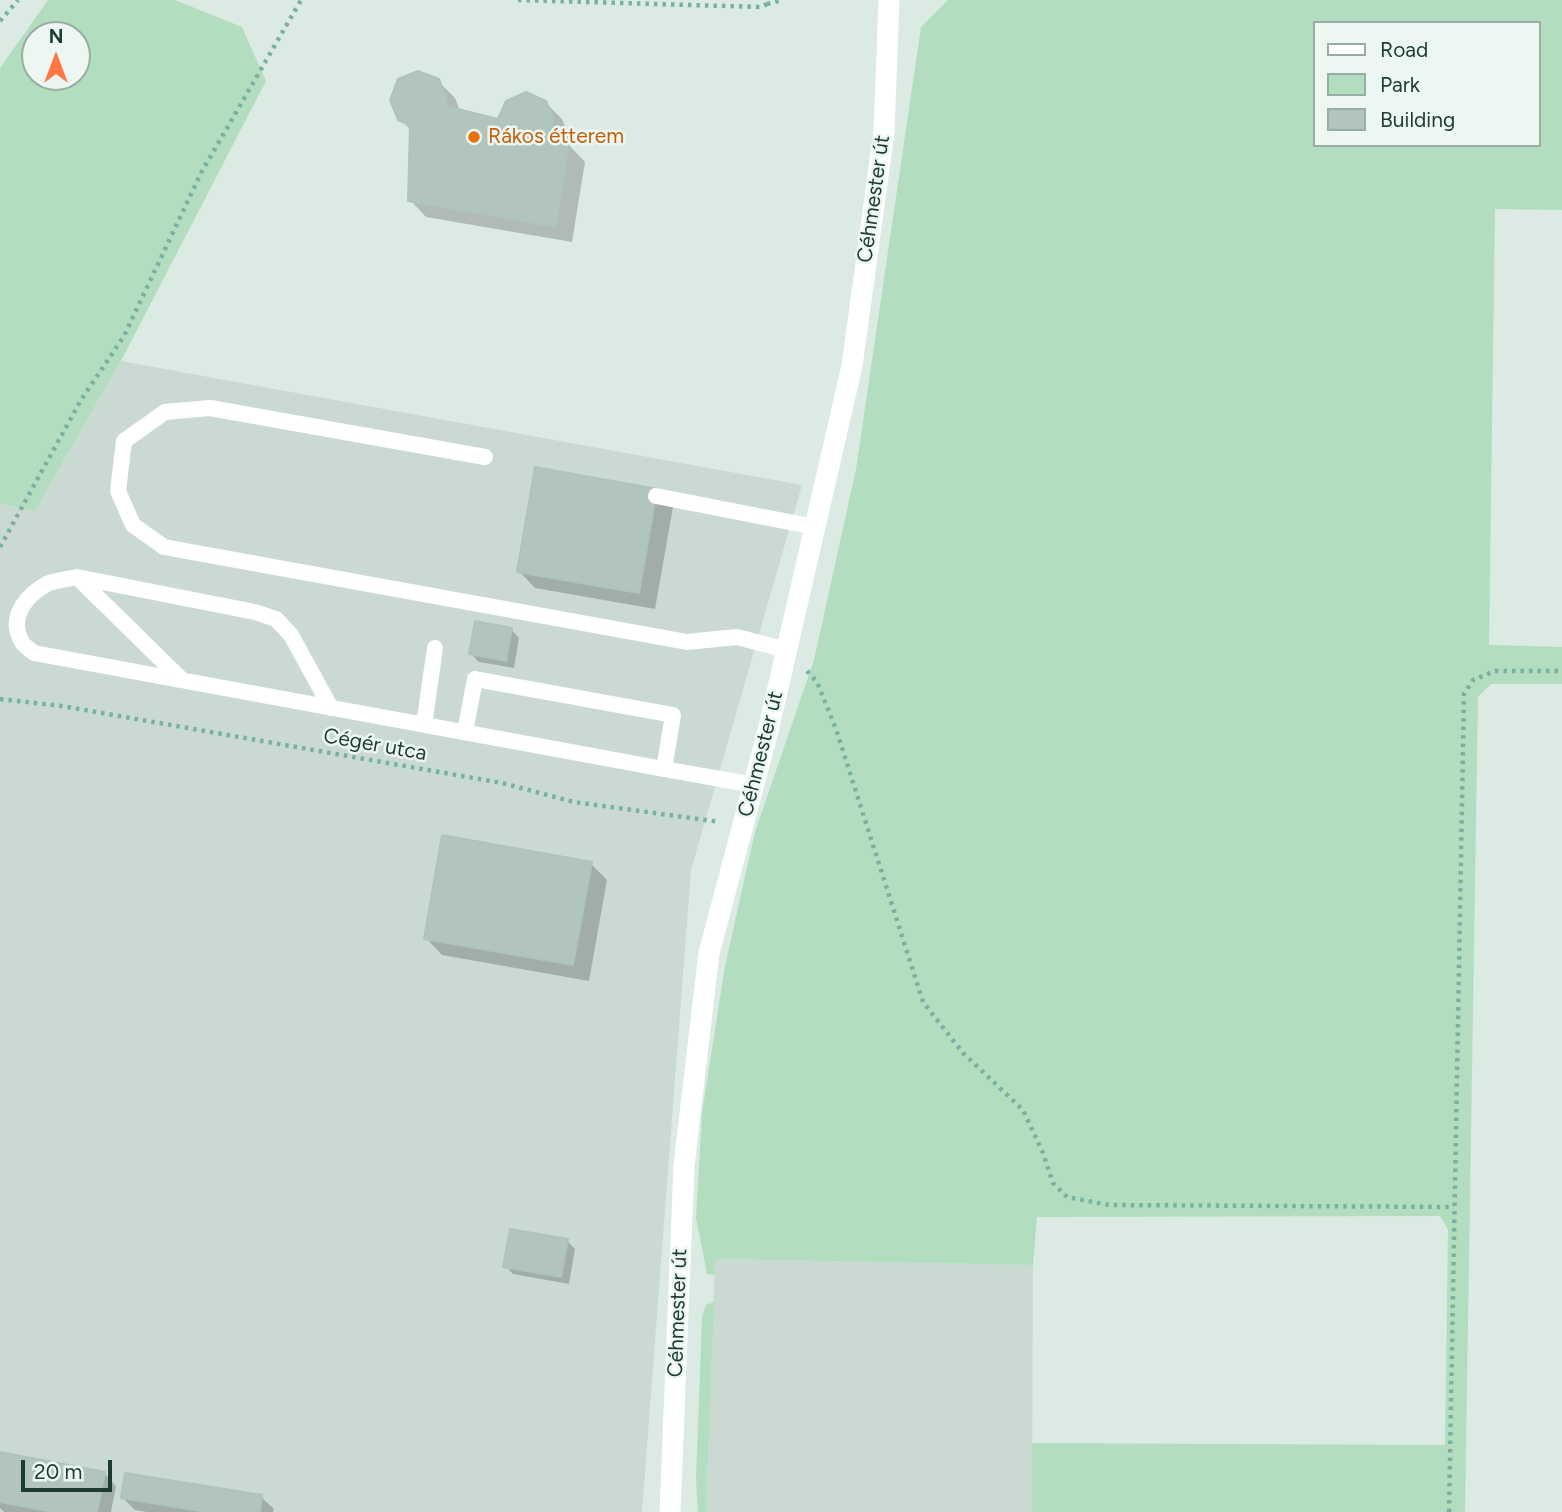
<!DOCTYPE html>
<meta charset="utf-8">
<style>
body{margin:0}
#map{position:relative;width:1562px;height:1512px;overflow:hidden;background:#dceae4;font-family:Figtree,sans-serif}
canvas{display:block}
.legend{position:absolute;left:1313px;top:21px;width:228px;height:126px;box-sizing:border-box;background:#ecf7f2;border:2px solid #99aca6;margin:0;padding:9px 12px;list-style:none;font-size:21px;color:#1d3b33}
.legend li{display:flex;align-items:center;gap:14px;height:35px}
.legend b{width:35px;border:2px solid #99aca6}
.north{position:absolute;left:21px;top:21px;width:70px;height:70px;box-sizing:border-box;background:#ecf7f2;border:2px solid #99aca6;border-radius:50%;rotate:0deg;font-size:19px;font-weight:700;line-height:28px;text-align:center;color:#1d3b33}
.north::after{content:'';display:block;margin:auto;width:24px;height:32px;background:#ff7645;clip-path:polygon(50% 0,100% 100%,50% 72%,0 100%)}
.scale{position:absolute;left:21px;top:1460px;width:91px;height:32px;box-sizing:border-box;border:4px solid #1d3b33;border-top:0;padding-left:9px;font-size:21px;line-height:24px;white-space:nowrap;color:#1d3b33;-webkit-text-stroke:5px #ecf7f2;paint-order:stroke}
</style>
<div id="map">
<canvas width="1562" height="1512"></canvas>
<ul class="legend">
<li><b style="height:9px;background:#fff"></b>Road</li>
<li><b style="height:19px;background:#b2debf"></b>Park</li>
<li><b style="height:19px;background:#b1c5bd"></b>Building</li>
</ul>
<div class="north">N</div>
<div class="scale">20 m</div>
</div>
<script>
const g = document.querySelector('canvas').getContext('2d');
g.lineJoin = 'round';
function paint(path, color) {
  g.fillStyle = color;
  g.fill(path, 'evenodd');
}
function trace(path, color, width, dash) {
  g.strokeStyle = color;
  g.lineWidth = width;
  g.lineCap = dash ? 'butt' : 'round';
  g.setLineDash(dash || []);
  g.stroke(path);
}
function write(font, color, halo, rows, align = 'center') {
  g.font = font + ' Figtree,sans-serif';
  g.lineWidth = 5;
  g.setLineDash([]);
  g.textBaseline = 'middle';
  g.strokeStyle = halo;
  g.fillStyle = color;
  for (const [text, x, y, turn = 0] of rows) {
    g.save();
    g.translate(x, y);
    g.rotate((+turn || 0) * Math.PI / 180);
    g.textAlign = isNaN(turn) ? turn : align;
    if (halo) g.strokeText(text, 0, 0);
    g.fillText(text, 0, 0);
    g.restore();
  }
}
paint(new Path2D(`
 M121,361L802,485L691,870L642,1512H0V503L35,511Z
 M715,1259L1033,1265L1032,1512H706Z`), '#cadad3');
paint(new Path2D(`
 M48,0H175L242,27L266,81L121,361L35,511L0,503V68ZM35,35H77V77H35Z
 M948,0H1562V210L1495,209L1489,645L1562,647V684H1491L1478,697L1465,1512H1032V1443L1445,1445L1448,1230L1440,1216L1037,1217L1033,1265L716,1259L714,1275L707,1274L696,1218L702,1113L725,966L755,832L814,660L856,469L921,27ZM1315,23H1539V145H1315Z
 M714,1302L706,1512H698L696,1480L702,1317L706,1305Z`), '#b2debf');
paint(new Path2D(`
 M438,81L455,98L460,111L500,121L545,102L562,119L570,138L568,144L585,162L572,242L426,217L410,200L412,131L400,119Z
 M536,469L673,507L655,609L535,588L519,571Z
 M511,629L519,638L514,668L479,662L471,654Z
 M591,864L607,880L589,981L442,955L426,938Z
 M567,1241L575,1249L569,1284L513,1274L505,1266Z
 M0,1454L104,1473L116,1486L111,1512H4L0,1508Z
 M261,1497L274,1509L273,1512H147L135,1510L123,1498Z`), '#0003');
const building = new Path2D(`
 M418,71L439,79L447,100L446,106L498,119L506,101L526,92L546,101L554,120L546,140L569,143L556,227L408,201L410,125L398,120L390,100L398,79Z
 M535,467L657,489L639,593L517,572Z
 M475,621L512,628L506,661L469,654Z
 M442,835L592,862L573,965L424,939Z
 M510,1229L568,1239L561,1277L503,1267Z
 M0,1452L105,1472L97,1512H53L0,1502Z
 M125,1473L262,1495L260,1512H206L121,1498Z`);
paint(building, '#b1c5bd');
trace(building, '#aec4bb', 2);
trace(new Path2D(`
 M518,0L761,7L767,4L768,0
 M767,4L783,0
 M0,21L18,0
 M0,547L81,400L124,336L201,173L301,0
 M807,671L817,682L836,729L923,1002L963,1053L1023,1110L1043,1153L1053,1183L1067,1197L1109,1205L1454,1207
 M0,699L62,706L502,783L574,802L720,822
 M1449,1512L1464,694L1473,680L1495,671H1562`), '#79b1a1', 4.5, [3.5, 5]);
trace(new Path2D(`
 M485,457L210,408L165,412L124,441L118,491L133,525L164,547L687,642L737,637L787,650
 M656,496L815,527
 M77,577L182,680
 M331,708L291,635L276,619L255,612L77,577C68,579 58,580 49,583C28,593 7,617 22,642C24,646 31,650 34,653L664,769L754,785
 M424,725L435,648
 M465,732L475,679L673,715L664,769`), '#fff', 16);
trace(new Path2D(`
 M670,1512L684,1165L709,953L768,731L852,366L884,132L889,0`), '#fff', 21);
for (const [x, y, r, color] of [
 [474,137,7,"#e8710a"]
]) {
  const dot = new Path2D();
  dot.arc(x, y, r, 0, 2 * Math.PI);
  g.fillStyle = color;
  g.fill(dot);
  trace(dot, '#ecf7f2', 2.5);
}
write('21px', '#c56008', '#ecf7f2', [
 ["Rákos étterem",488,137]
], 'left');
write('21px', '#1d3b33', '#ecf7f2', [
 ["Céhmester út",874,199,-82],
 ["Cégér utca",375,745,10],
 ["Céhmester út",761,754,-76],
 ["Céhmester út",678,1313,-88]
]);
</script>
